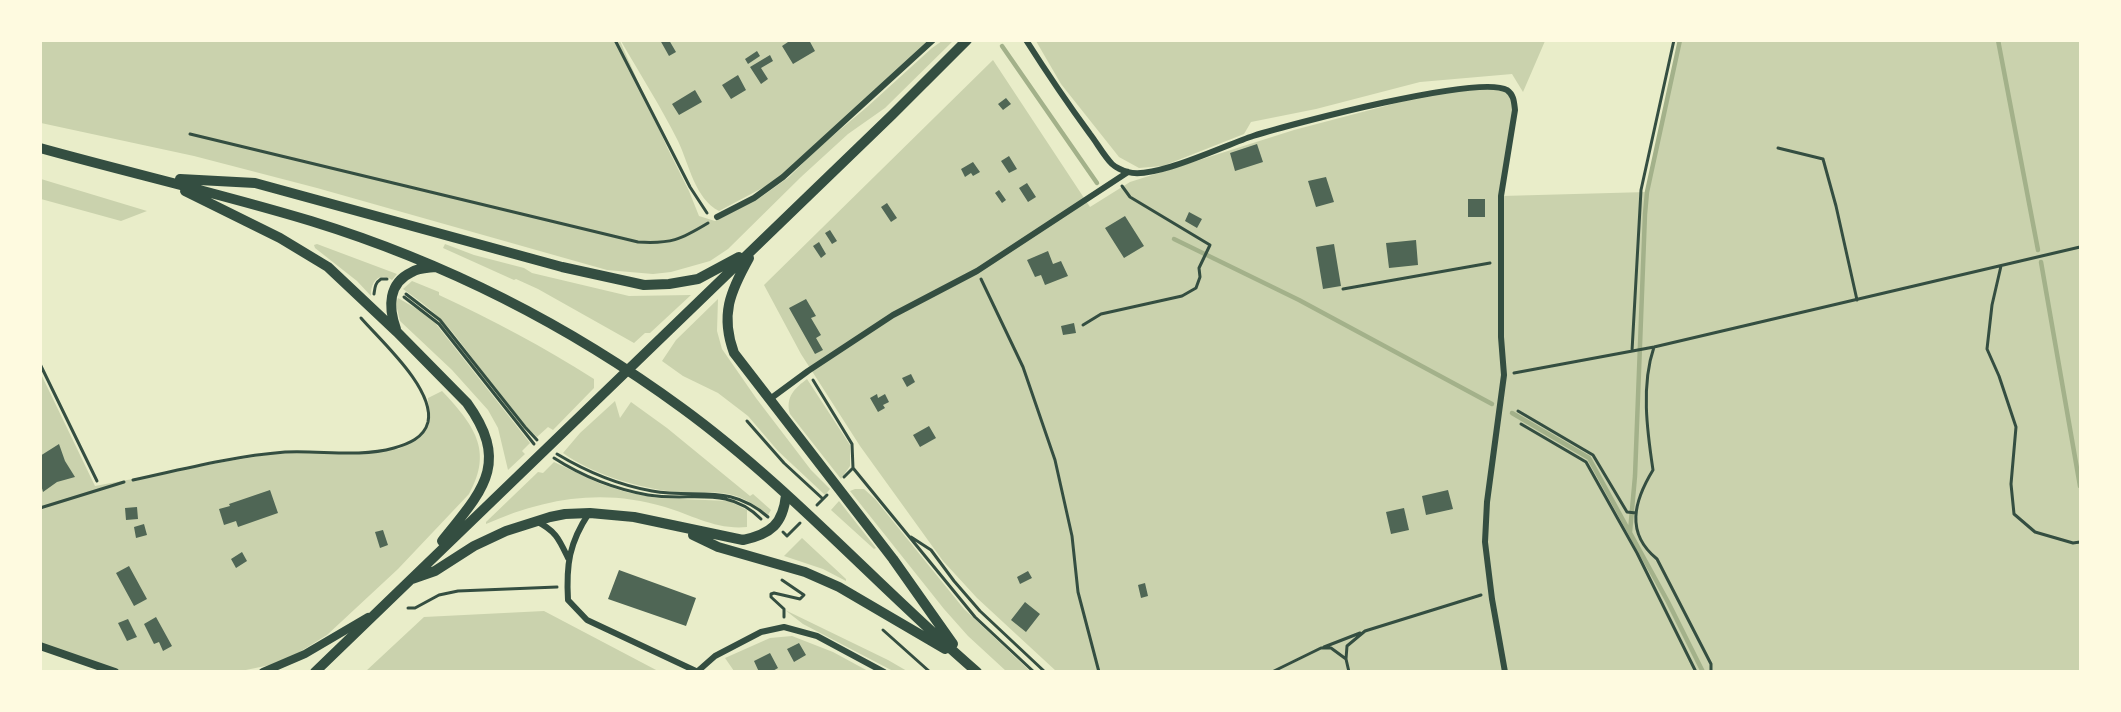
<!DOCTYPE html>
<style>
body{margin:0}
#map{position:relative;width:2121px;height:712px;overflow:hidden;background:#e9edc9;font-family:"Fira Sans Condensed",sans-serif}
canvas{display:block}
.frame{position:absolute;inset:0;border:42px solid #fefae0;pointer-events:none}
</style>
<div id="map">
<canvas width="2121" height="712"></canvas>
<div class="frame"></div>
</div>
<script>
const g = document.querySelector('canvas').getContext('2d');
g.lineJoin = 'round';
function paint(path, color) {
  g.fillStyle = color;
  g.fill(path, 'evenodd');
}
function trace(path, color, width, dash) {
  g.strokeStyle = color;
  g.lineWidth = width;
  g.lineCap = dash ? 'butt' : 'round';
  g.setLineDash(dash || []);
  g.stroke(path);
}
paint(new Path2D(`
 M41,41H620L667,147L689,191L699,216L715,221L761,197L789,177L817,149L867,107L932,48L942,41H953L885,108L848,134L801,177L728,249L710,261L671,272L653,274L607,270L317,188L194,156L41,123Z
 M621,41H933L783,177L719,211C695,199 689,164 678,141C661,107 640,74 621,41Z
 M1036,41H1545L1523,92L1512,74L1420,82L1316,109L1251,122L1244,134L1163,166L1139,168L1119,157L1061,84Z
 M1680,41H2080V671H1056L977,598L943,561L860,446L801,354L764,285L993,60L1090,207L1130,182L1294,130L1442,91L1484,87L1508,91L1515,110L1502,196L1647,192Z
 M40,179H41L147,211L121,221L41,199Z
 M317,244L397,274L392,280C379,271 370,283 371,296L357,281L315,248L314,245Z
 M445,244L474,255L524,268L532,273L629,296L691,295L650,333H645L634,343L538,289L516,279L514,280L443,248Z
 M412,281L439,292V295C493,320 544,347 594,379V388L553,430L548,427L537,437C503,405 479,364 449,328C436,313 419,300 403,289Z
 M398,298L417,309L436,324L530,443L522,451L525,454L508,470L498,428L488,410L452,370L400,321L396,304Z
 M718,299L717,331L722,349L756,398L811,470L830,489L825,495L778,451L748,416L718,393L683,376L662,361L676,340Z
 M40,372L95,486L229,461L286,452L339,453L399,449L416,438L429,422L428,398L442,391C473,424 494,450 469,494L398,569L327,635L298,653L270,665L241,671H115L41,646Z
 M807,379L850,445V466L841,479L790,414C785,397 795,388 807,379Z
 M615,401L620,418L631,402L667,428L750,496L753,494L771,510L768,515C729,483 711,496 667,491C632,486 591,473 563,453L580,433Z
 M554,462L601,484L626,492L656,498L729,501L747,510V527C716,530 692,515 665,507C603,488 544,498 486,524V522L538,472L543,473Z
 M855,489H864L875,499L964,609L1030,671H1006L968,636L944,609L850,491Z
 M839,501L876,548L874,549L831,510Z
 M802,538L846,579V581L823,569L784,556Z
 M785,610L888,660L907,671H893L803,624Z
 M544,611L658,671H366L424,617Z
 M792,636L833,652L868,671H734L725,658L770,638Z`), '#cad2ad');
trace(new Path2D(`
 M1998,40L2038,250
 M1002,46L1097,183
 M1174,239L1299,300L1492,404
 M2041,262L2080,486
 M1512,413L1589,458L1668,602L1703,672
 M1630,532L1635,476L1645,214L1647,192L1680,40`), '#a3b18a', 4.5);
paint(new Path2D(`
 M660,40H669L676,52L669,56Z
 M791,40H809L815,51L793,64L782,46Z
 M757,51L760,56L748,64L745,59Z
 M770,55L773,61L761,68L768,79L761,84L750,67Z
 M738,75L746,90L731,99L722,85Z
 M695,90L702,102L679,115L672,104Z
 M1006,98L1011,104L1003,110L998,104Z
 M1257,144L1263,162L1235,171L1230,153Z
 M1009,156L1017,169L1009,173L1001,161Z
 M973,162L980,172L973,176L971,173L965,177L961,169Z
 M1326,177L1334,202L1316,207L1308,181Z
 M1027,183L1036,197L1028,202L1019,188Z
 M999,190L1006,200L1002,203L995,193Z
 M1468,199H1485V217H1468Z
 M887,203L897,218L891,222L881,207Z
 M1189,212L1202,219L1197,228L1185,221Z
 M1125,216L1144,246L1124,258L1105,228Z
 M830,230L837,241L832,244L825,233Z
 M1416,240L1418,265L1389,268L1386,243Z
 M819,242L826,254L821,258L813,246Z
 M1334,244L1341,286L1323,289L1316,247Z
 M1048,251L1053,264L1061,261L1068,276L1045,285L1041,275L1035,277L1027,260Z
 M806,299L816,316L811,318L821,335L816,338L823,350L815,354L789,308Z
 M1074,323L1076,333L1063,335L1061,326Z
 M911,374L915,382L907,387L902,378Z
 M877,394L878,398L885,394L889,402L883,405L885,408L878,412L870,398Z
 M929,426L936,438L920,447L913,435Z
 M59,444L65,461L75,477L57,482L43,492L40,481V456Z
 M270,490L278,513L238,527L236,521L224,525L219,509L230,506L229,504Z
 M1448,490L1453,509L1426,515L1422,496Z
 M137,507L138,519L126,520L125,508Z
 M1404,508L1409,530L1391,534L1386,512Z
 M144,524L147,535L136,538L134,527Z
 M383,530L388,545L380,548L375,532Z
 M242,552L247,561L236,568L231,559Z
 M129,566L147,599L134,606L116,573Z
 M619,570L696,598L686,626L608,599Z
 M1028,571L1032,578L1020,584L1017,577Z
 M1145,583L1148,596L1141,598L1138,585Z
 M1025,602L1040,614L1026,632L1011,620Z
 M156,617L172,646L163,651L159,642L154,644L144,624Z
 M128,619L137,637L127,641L118,623Z
 M799,643L806,655L794,662L787,649Z
 M770,653L778,668L771,672H759L754,661Z`), '#4f6655');
trace(new Path2D(`
 M615,40L690,187L707,213
 M190,134L638,242C671,244 680,240 708,223
 M1778,148L1823,159L1836,206L1857,300
 M2001,266L1992,305L1987,349L1999,376L2016,427L2011,484L2014,514L2035,532L2073,543L2080,542
 M981,279L1023,367L1055,460L1072,536L1078,592L1099,672
 M1343,289L1490,263
 M374,294C375,287 375,283 381,279H387
 M406,294L440,320L525,427L537,440
 M404,297L439,324L534,444
 M1083,325L1101,314L1182,296L1196,288L1200,277L1199,268L1210,245L1130,197L1122,186
 M1654,347C1641,385 1647,430 1653,470C1634,501 1625,533 1657,559L1711,664V672
 M1632,351L1641,190L1674,40
 M40,364L97,481
 M1514,373L1654,347L2080,247
 M813,380L852,444L853,468L975,617L1034,672
 M1518,411L1593,455L1627,512L1636,513
 M747,421L784,463L823,499
 M1521,424L1586,462L1637,553L1696,672
 M557,454C587,472 618,485 652,491C698,499 729,483 768,517
 M554,458C582,476 615,489 648,495C691,502 727,485 761,519
 M844,477L853,468
 M133,480C183,469 234,456 285,452C321,450 358,458 394,448C408,444 424,438 428,422C435,389 381,341 361,318
 M817,505L827,495
 M783,532L787,536L800,523
 M911,537L931,550L954,581L980,611L1045,672
 M782,580L804,595L800,599L774,593L771,594V597L784,609V617
 M408,608H415L439,595L458,591L557,587
 M883,630L930,672
 M1324,647L1360,633
 M1272,672L1321,648H1331L1346,659
 M1349,672L1346,659L1347,646L1365,631L1481,595`), '#344e41', 3);
trace(new Path2D(`
 M40,508L124,482`), '#344e41', 3);
trace(new Path2D(`
 M1026,40C1047,73 1068,104 1090,134C1097,143 1104,156 1112,164C1115,167 1123,171 1128,172C1154,180 1225,145 1253,136C1291,124 1480,74 1507,90C1514,95 1514,102 1515,110L1501,196V337L1504,375L1487,502L1485,542L1492,599L1505,672
 M717,217L754,198L783,177L933,40
 M770,399L808,371L893,315L977,271L1128,172
 M589,513C569,543 566,565 568,600L587,620L698,672
 M536,521C556,531 559,539 568,558
 M698,671L715,656L761,632L784,627L817,636L884,672`), '#344e41', 6);
trace(new Path2D(`
 M40,646L115,672
 M263,672L305,654L368,617`), '#344e41', 8);
trace(new Path2D(`
 M40,148C130,173 222,194 311,221C444,262 570,326 682,408C789,486 877,586 977,672
 M180,179L255,183L562,267L644,285L669,284L698,279L739,257
 M185,191L280,238L328,267L397,332L467,403C511,464 482,491 442,541
 M749,258C730,292 720,315 734,353L893,559L953,644
 M396,329C388,307 388,283 412,272C418,268 428,268 435,267
 M693,535L718,547L805,572L839,587L945,649
 M412,579L435,571L474,546L506,531L550,517L565,514L590,513L634,517L743,540C771,534 783,524 786,495
 M315,672L892,115L967,40`), '#344e41', 10);
</script>
